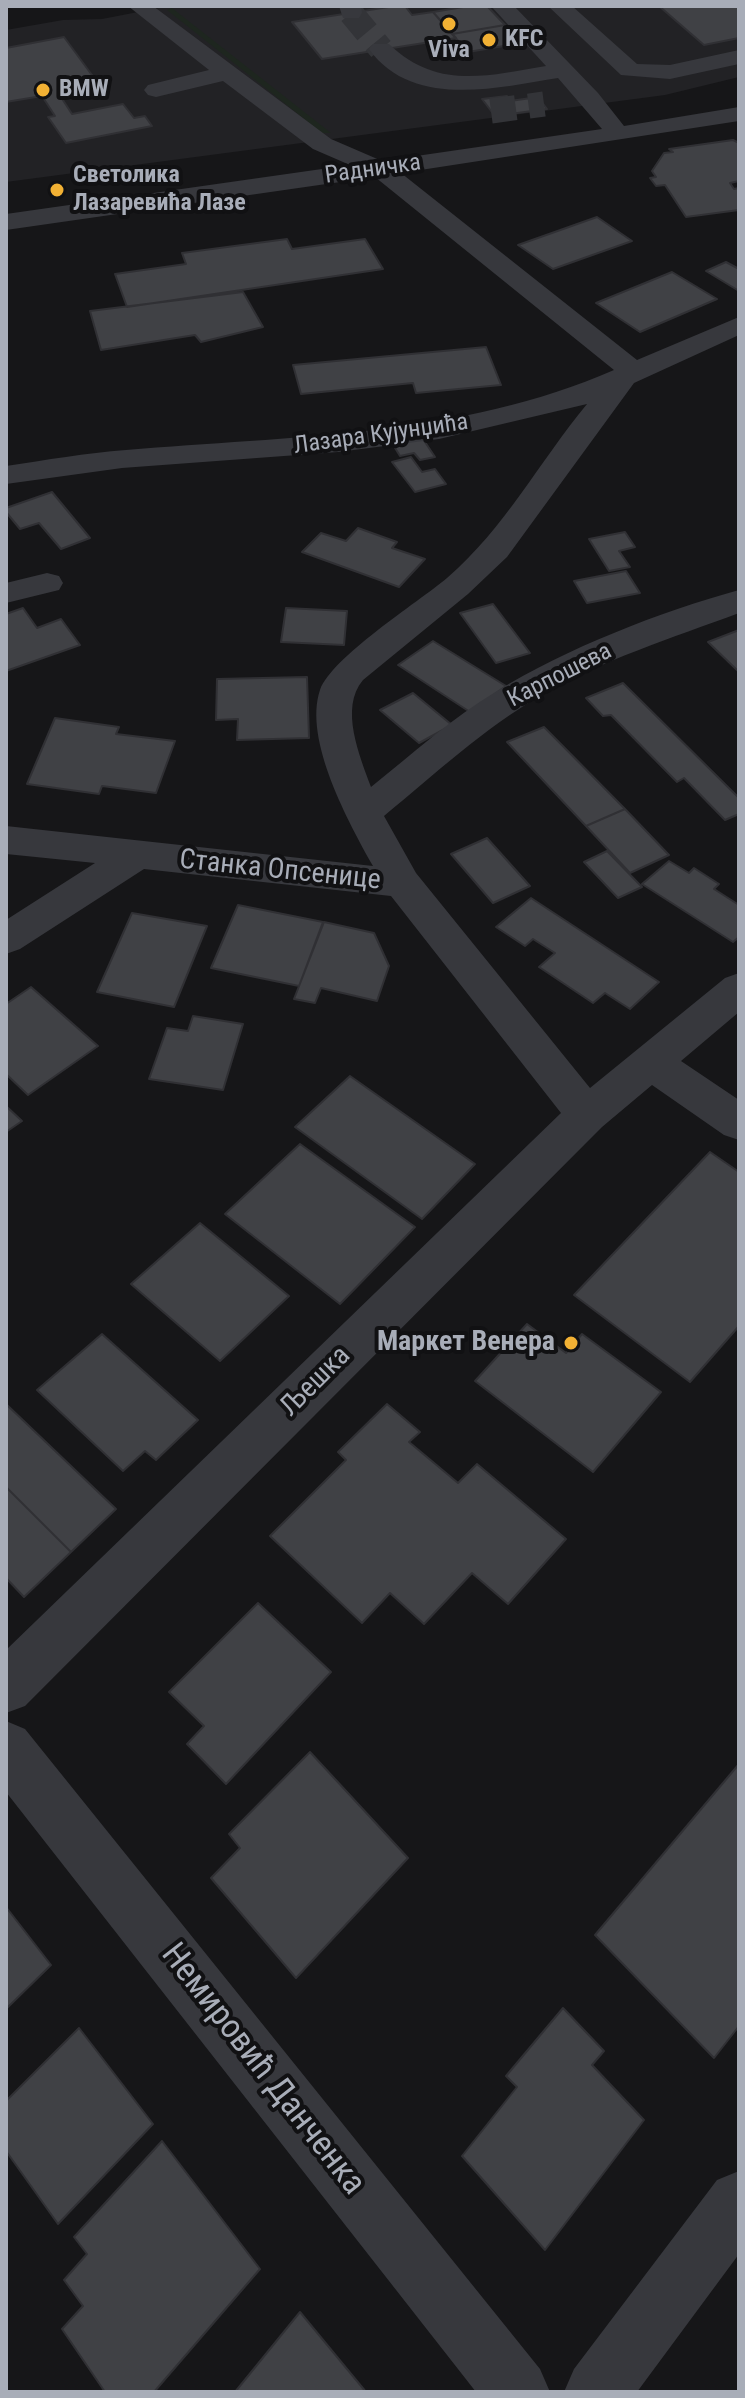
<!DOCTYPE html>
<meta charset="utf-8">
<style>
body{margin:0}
#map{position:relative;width:745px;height:2398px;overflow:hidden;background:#161618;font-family:"Roboto Condensed",sans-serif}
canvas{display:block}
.frame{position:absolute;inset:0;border:8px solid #a8adb8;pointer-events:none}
</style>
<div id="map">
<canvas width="745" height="2398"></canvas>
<div class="frame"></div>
</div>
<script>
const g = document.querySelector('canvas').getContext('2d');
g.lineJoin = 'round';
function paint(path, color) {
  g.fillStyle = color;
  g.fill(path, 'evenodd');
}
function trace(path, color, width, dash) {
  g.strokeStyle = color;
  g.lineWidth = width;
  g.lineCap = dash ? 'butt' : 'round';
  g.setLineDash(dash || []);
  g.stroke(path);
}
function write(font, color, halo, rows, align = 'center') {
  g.font = font + ' "Roboto Condensed",sans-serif';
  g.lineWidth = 8;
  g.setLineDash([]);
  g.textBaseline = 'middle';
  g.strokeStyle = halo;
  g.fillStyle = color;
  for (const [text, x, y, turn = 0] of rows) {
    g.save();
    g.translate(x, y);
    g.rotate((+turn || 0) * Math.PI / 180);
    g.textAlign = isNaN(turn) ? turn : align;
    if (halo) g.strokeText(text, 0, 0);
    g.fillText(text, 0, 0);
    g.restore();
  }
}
paint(new Path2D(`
 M169,6H739V77L665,95L6,182V30L63,20L102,19Z`), '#222225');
paint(new Path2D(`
 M172,8L331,133H322L167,10Z`), '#1e261f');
const building = new Path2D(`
 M395,6H405L412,15L433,12L456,38L322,59L292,22Z
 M469,6H487L505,25L452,34L433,12Z
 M659,6H739V38L704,45Z
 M505,25L522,43L468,52L452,34Z
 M64,37L100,86L59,94L72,114L123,104L134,118L145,116L152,126L66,143L48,117L55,116L42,96L6,102V48Z
 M507,96L510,101L538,97L547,109L495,116L482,99Z
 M733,140L739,143V181L730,183L734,189L739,188V210L686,217L665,185L656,186L650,178L656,177L652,171L664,153L673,152L669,149Z
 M597,217L632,241L553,269L518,245Z
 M287,239L292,249L365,239L383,269L127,307L115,274L186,264L182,253Z
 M726,262L739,269V291L706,271Z
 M672,272L717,299L640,332L596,303Z
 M243,292L263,327L201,342L195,335L101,350L90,311Z
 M486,347L501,385L416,393L413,383L301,394L293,365Z
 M421,436L435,457L420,460L414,453L400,456L392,443Z
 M411,457L422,472L435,469L446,484L415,492L392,462Z
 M52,492L90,538L61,549L39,523L20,529L6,512V508Z
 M358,528L397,542L392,548L425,559L399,587L302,552L321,533L346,541Z
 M625,532L635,547L619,551L630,567L609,571L589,539Z
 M626,571L640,593L587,603L574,581Z
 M493,604L530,653L496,663L460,613Z
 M23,608L37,628L61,619L80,645L6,671V614Z
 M286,608L347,611L344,645L281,642Z
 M739,630V672L708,642Z
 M433,641L506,686L470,712L398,665Z
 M307,677L309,738L237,740L238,719L216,720L217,679Z
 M623,683L739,798V814L725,820L684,778L677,782L611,715L603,716L586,698Z
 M413,693L452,725L419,743L380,710Z
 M55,718L119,727L116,734L175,741L156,793L102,786L99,794L27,784Z
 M544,727L625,809L586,826L507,742Z
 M625,809L669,855L630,873L586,826Z
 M487,838L530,886L493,903L451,854Z
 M607,851L642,887L618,898L584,862Z
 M669,861L689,873L694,868L719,884L714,889L739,905V937L733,942L642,884Z
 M531,898L659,982L630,1009L605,993L593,1003L539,967L555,953L533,939L525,946L496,927Z
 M238,905L323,922L299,986L211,968Z
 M132,913L207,926L174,1007L97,992Z
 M324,922L374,933L389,966L377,1001L321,988L315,1003L294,999Z
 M31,987L98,1046L28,1095L6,1074V1004Z
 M193,1016L243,1024L223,1090L149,1079L167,1028L188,1031Z
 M350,1076L475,1164L422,1219L295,1127Z
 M6,1106L22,1121L6,1132Z
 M300,1144L415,1227L340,1304L225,1214Z
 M710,1152L739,1172V1326L690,1382L574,1295Z
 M200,1223L289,1296L220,1361L131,1284Z
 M527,1324L566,1353L582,1334L661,1392L593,1472L475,1381Z
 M102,1334L198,1420L156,1460L145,1451L123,1471L37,1390Z
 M6,1404L116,1509L71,1552L6,1487Z
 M387,1404L420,1432L409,1442L458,1483L477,1464L566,1539L508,1604L472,1573L424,1624L390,1593L362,1623L270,1536L346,1460L338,1452Z
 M6,1487L71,1552L24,1597L6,1578Z
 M258,1603L331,1672L226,1784L187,1744L204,1726L169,1692Z
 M310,1752L408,1858L296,1978L211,1878L240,1848L229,1834Z
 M739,1764V2026L714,2058L595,1935Z
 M6,1907L51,1965L6,2009Z
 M563,2008L604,2051L592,2065L644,2120L545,2250L462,2156L517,2087L506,2076Z
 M79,2028L153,2124L58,2224L6,2151V2101Z
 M162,2141L260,2269L154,2392H105L62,2329L83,2306L64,2280L87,2254L74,2237Z
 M300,2312L366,2392H235Z`);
paint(building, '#404145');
trace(building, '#303034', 2);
trace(new Path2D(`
 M351,13L381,49
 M491,111L544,104`), '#333438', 25, [25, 13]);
paint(new Path2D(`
 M128,6H153L331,139L382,161L602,129L558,78C496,88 412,109 369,49L373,44H389C437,90 486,76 546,66L491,6H514L598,93L624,126L739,107V121L401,173L637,360L739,317V335L634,383L507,557L468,594L363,680C339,708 360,757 371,787C412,754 452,718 497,691C565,649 662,611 739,590V613C672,638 602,660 540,696C483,729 435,774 384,816L416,873L590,1088L725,978L739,973V1012L681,1061L739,1100V1140L724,1135L652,1085L602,1127L25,1706L6,1713V1650L561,1113L391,896L144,869L20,949L6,954V920L95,863L6,854V826L373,866C349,823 303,740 320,690C332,657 417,603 447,578C505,528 539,462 587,404L439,439L338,452L122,468L6,484V466C46,460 86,453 126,450C289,436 462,437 614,370L375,177L6,230V214L350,165L313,149L223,81L156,97L148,95L144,90L148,85L209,70Z
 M339,6H361L362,13L359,18H343Z
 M548,6H572L637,64L670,65L739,50V64L670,79L621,75Z
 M47,573L59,576L63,583L59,590L6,603V583Z
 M6,1721L25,1729L540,2369L550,2392H476L6,1792Z
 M739,2171V2254L637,2392H564L574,2369L717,2180Z`), '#37383d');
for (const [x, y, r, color] of [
 [449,24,8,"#f2b134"],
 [489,40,8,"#f2b134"],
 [43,90,8,"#f2b134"],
 [57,190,8,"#f2b134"],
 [571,1343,8,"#f2b134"]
]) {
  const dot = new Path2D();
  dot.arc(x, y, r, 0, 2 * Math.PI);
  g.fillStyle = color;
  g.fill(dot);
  trace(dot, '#111113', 3);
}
write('bold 24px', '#a8adb8', '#111113', [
 ["KFC",505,40],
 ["Viva",449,51,"center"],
 ["BMW",59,90],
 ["Светолика",73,176],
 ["Лазаревића Лазе",73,204]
], 'left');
write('24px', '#a8adb8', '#111113', [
 ["Радничка",373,170,-8],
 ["Лазара Кујунџића",381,435,-8],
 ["Карпошева",560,676,-27]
]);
write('28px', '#a8adb8', '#111113', [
 ["Станка Опсенице",280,871,6],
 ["Љешка",316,1382,-45]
]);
write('bold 28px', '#a8adb8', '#111113', [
 ["Маркет Венера",555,1343]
], 'right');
write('34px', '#a8adb8', '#111113', [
 ["Немировић Данченка",262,2070,52]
]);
</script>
